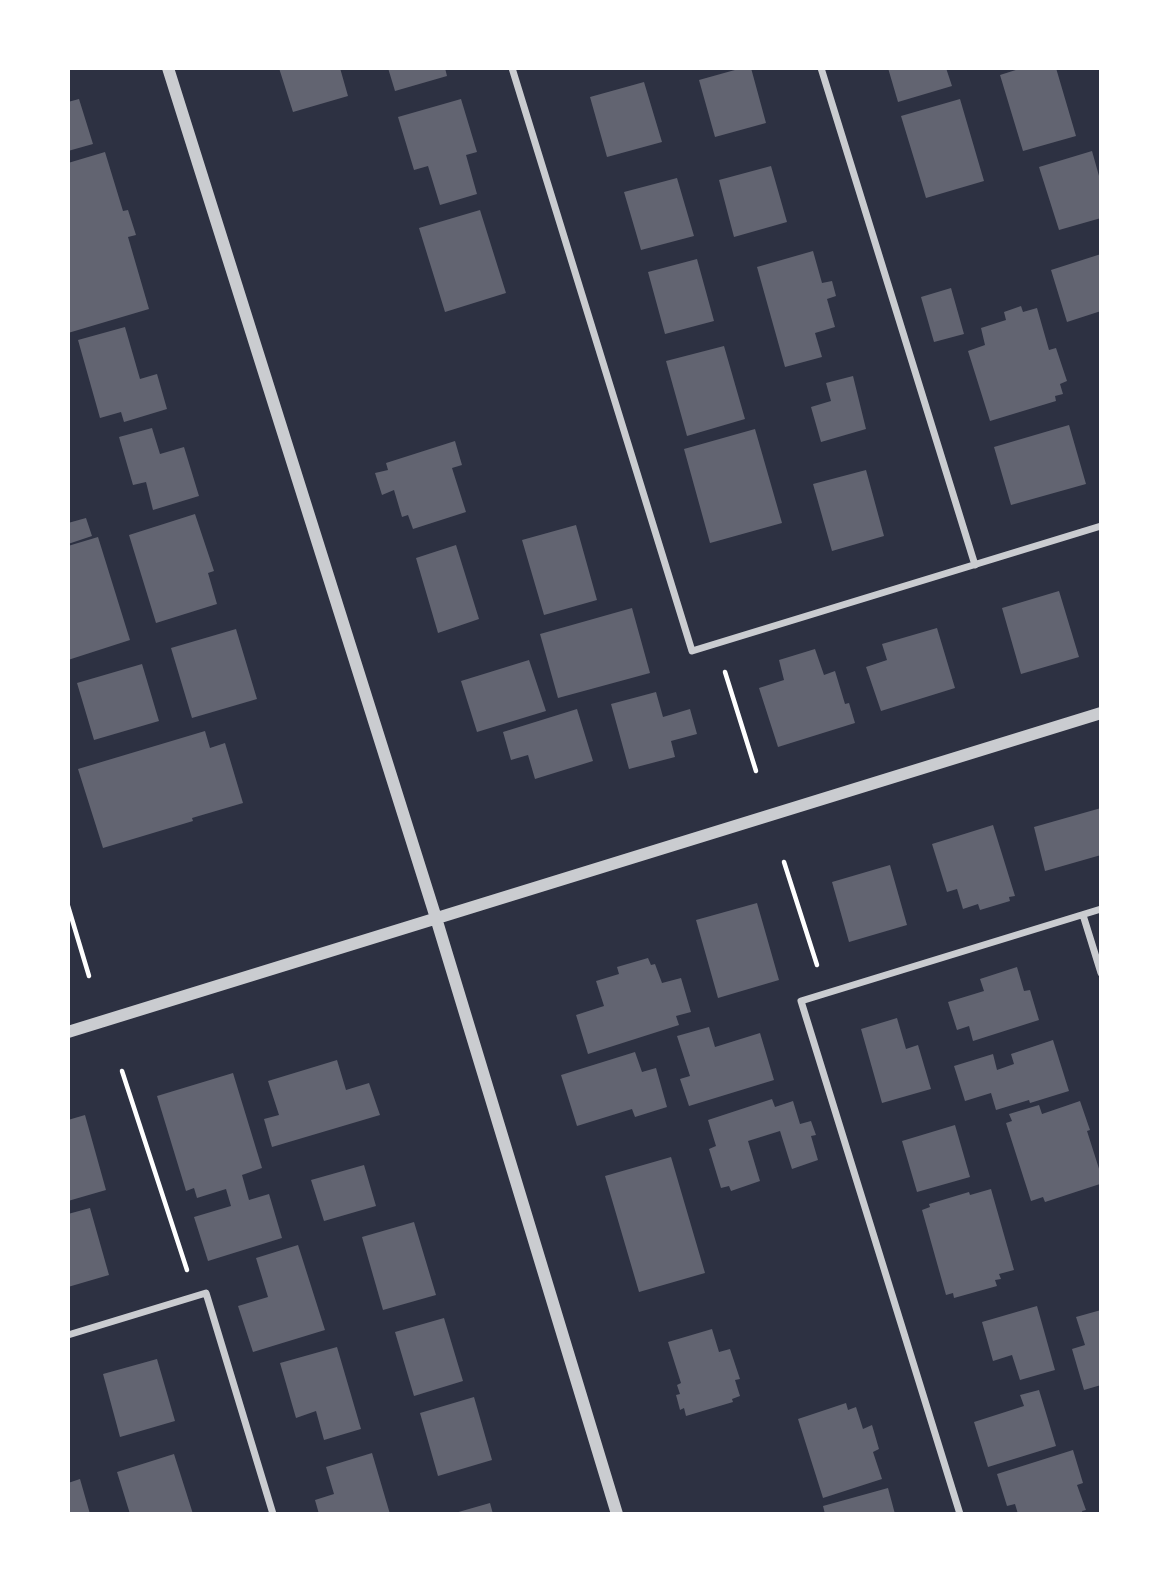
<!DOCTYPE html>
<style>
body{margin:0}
#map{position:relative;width:1169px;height:1582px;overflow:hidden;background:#2d3142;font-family:Ubuntu,sans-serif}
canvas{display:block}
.frame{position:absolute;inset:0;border:70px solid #fff;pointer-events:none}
</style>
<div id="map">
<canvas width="1169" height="1582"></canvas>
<div class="frame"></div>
</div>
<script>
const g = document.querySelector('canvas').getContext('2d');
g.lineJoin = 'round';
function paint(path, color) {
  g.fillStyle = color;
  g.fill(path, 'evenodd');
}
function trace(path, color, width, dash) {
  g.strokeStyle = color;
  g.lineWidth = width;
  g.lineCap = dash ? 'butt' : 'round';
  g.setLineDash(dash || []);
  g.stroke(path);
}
paint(new Path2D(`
 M279,68H340L348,96L293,112Z
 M388,68H445L447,76L395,91Z
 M742,68H751L766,123L715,137L699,80Z
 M888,68H946L952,86L898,102Z
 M1022,68H1056L1076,136L1023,151L1000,75Z
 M644,82L662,142L607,157L590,97Z
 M79,99L93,144L68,151V102Z
 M461,99L477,152L466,155L477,194L440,205L428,166L414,170L398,117Z
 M960,99L984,181L926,198L901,116Z
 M1092,151L1101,183V218L1059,230L1039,167Z
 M105,152L123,211L128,210L136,235L128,237L149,309L68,333V163Z
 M771,166L787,222L734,237L719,180Z
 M677,178L694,236L641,250L624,192Z
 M480,210L506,293L445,312L419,228Z
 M813,251L822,283L832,281L836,296L827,299L835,327L815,333L822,357L785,367L757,267Z
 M1101,254V311L1067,322L1051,270Z
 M697,259L714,321L665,334L648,272Z
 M951,288L964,334L934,342L921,297Z
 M1021,306L1023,312L1037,308L1049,350L1056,348L1067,381L1060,384L1063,394L1055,396L1056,401L990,421L968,351L985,345L981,328L1006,320L1004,312Z
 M125,327L140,379L157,374L167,409L124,422L121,412L100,418L78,340Z
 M724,346L745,419L687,436L666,361Z
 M853,376L866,429L821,442L811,407L831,401L826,383Z
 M1069,425L1086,484L1011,505L994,447Z
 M152,428L160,454L184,447L199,496L153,510L146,482L133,485L119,437Z
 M755,429L782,523L710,543L684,449Z
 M455,441L462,465L452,468L466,512L413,529L408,515L402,517L394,490L382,495L375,473L388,470L386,463Z
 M866,470L884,536L832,551L813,484Z
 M195,514L214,571L208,573L217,604L156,623L129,535Z
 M86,518L92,536L68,544V523Z
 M576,525L597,600L544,615L522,540Z
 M98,537L130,640L68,660V546Z
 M456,545L479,619L438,633L416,558Z
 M1059,591L1079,657L1021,674L1002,608Z
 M632,608L650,673L558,698L540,634Z
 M937,628L955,688L881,711L866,667L887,660L882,644Z
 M236,629L257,699L192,718L171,648Z
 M815,649L824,675L835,671L845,704L849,703L855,723L778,747L759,688L784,680L779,660Z
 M529,660L546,711L477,732L461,681Z
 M142,664L159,721L94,740L77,683Z
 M656,692L663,717L690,709L697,734L671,741L675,757L629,769L611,704Z
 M577,709L593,761L535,779L528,755L511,760L503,732Z
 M205,731L210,748L225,743L243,803L192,818L193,821L103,848L78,769Z
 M1101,808V855L1045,871L1034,827Z
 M993,825L1015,896L1009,897L1010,901L980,910L978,904L963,909L957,889L947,892L932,844Z
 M890,865L907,925L849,942L832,882Z
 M757,903L779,980L718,998L696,920Z
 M648,958L651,965L655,964L662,983L681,978L691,1012L676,1016L679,1025L588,1054L576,1015L604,1006L596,981L619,974L617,967Z
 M1017,967L1024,991L1030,990L1039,1020L973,1041L969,1026L957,1030L948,1002L984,991L980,979Z
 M897,1018L906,1049L918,1045L931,1089L882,1103L861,1029Z
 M709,1027L715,1047L760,1033L774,1080L689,1106L680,1079L690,1076L677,1036Z
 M1053,1040L1069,1091L1030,1103L1029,1100L996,1110L991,1093L965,1101L954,1066L993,1054L997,1070L1014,1064L1011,1054Z
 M635,1052L642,1072L656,1068L667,1107L635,1117L632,1109L577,1126L561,1075Z
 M337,1060L346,1090L369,1083L380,1115L272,1147L264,1119L279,1115L268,1081Z
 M233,1073L262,1168L242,1175L249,1200L269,1194L282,1238L208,1261L194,1217L231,1206L226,1189L197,1198L194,1188L186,1191L157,1096Z
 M772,1099L775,1107L793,1101L800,1124L811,1121L816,1135L811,1136L818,1160L792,1169L780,1131L748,1141L760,1181L731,1191L729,1186L721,1188L709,1149L716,1146L708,1120Z
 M1080,1101L1090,1130L1087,1131L1101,1175L1100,1184L1045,1202L1043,1197L1031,1201L1006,1123L1012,1121L1009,1114L1039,1105L1042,1114Z
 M85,1115L106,1190L68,1201V1120Z
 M955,1125L970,1177L917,1192L902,1141Z
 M671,1157L705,1273L639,1292L605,1176Z
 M364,1165L376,1206L324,1221L311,1180Z
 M991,1189L1014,1270L999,1274L1001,1279L995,1280L997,1286L954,1298L953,1293L946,1295L922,1210L930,1207L929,1204L969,1192L970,1195Z
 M90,1208L109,1275L68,1287V1214Z
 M414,1222L436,1295L383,1310L362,1237Z
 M298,1245L325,1330L253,1352L238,1306L268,1297L256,1258Z
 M1037,1306L1055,1370L1020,1380L1012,1355L993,1361L982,1322Z
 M1101,1310V1385L1084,1390L1072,1349L1085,1345L1076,1317Z
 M444,1318L463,1381L414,1396L395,1332Z
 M712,1329L719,1352L730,1349L740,1379L735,1380L740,1396L732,1399L733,1402L686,1416L684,1408L680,1410L676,1395L680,1394L677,1385L681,1383L668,1342Z
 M337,1347L361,1429L324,1440L316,1411L296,1418L280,1363Z
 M157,1359L175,1421L120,1437L103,1374Z
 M1039,1390L1056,1446L988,1467L974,1422L1024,1406L1020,1395Z
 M474,1397L492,1460L438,1476L420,1413Z
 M846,1403L848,1410L856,1407L863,1429L872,1425L879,1449L873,1452L882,1479L823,1498L798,1419Z
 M1073,1450L1083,1483L1077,1485L1086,1510L1082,1511L1083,1514H1018L1015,1504L1007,1506L997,1474Z
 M372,1453L390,1514H319L315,1500L334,1494L326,1467Z
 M174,1454L193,1514H130L117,1472Z
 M80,1479L90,1514H68V1483Z
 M888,1488L895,1514H825L823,1506Z
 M490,1503L493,1514H455V1513Z`), '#626471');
trace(new Path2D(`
 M725,672L756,771
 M784,862L817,965
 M68,906L89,976
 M122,1071L187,1270`), '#fff', 4.5);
trace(new Path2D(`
 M512,68L692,651L1101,526
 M821,68L975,565
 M1083,915L1101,973
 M68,1335L206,1293L273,1514
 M960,1514L801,1001L1101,909`), '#caccd0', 7);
trace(new Path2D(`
 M168,68L436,918L617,1514
 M68,1032L1101,713`), '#caccd0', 12);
</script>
